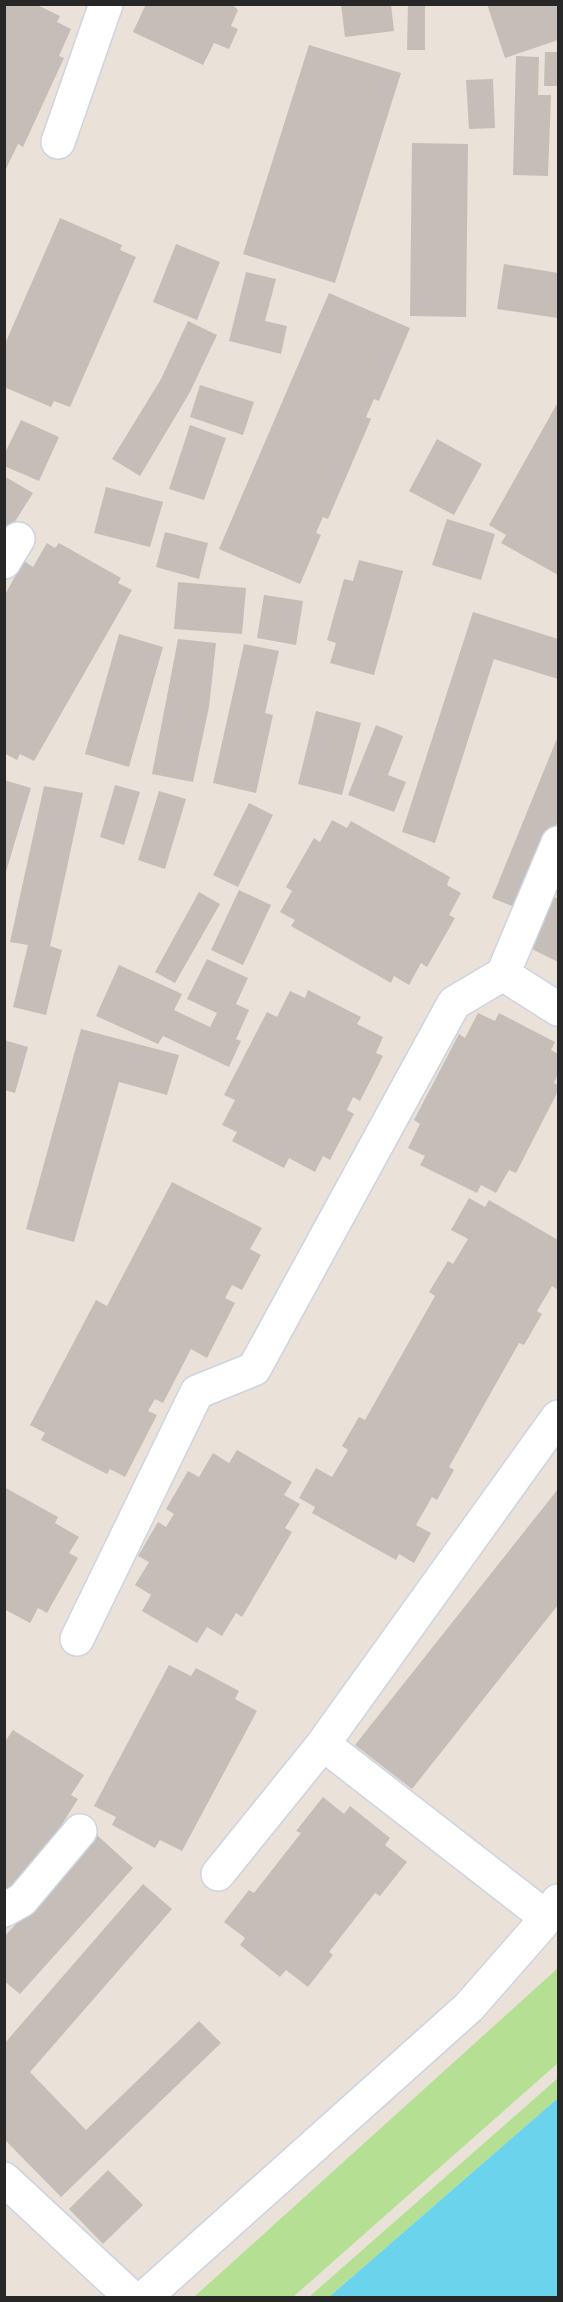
<!DOCTYPE html>
<style>
body{margin:0}
#map{position:relative;width:563px;height:2302px;overflow:hidden;background:#eae1d8;font-family:"IBM Plex Sans",sans-serif}
canvas{display:block}
.frame{position:absolute;inset:0;border:6px solid #272727;pointer-events:none}
</style>
<div id="map">
<canvas width="563" height="2302"></canvas>
<div class="frame"></div>
</div>
<script>
const g = document.querySelector('canvas').getContext('2d');
g.lineJoin = 'round';
function paint(path, color) {
  g.fillStyle = color;
  g.fill(path, 'evenodd');
}
function trace(path, color, width, dash) {
  g.strokeStyle = color;
  g.lineWidth = width;
  g.lineCap = dash ? 'butt' : 'round';
  g.setLineDash(dash || []);
  g.stroke(path);
}
paint(new Path2D(`
 M558,1968V2063L293,2297H194Z
 M558,2078V2098L329,2297H309Z`), '#b5e094');
paint(new Path2D(`
 M558,2098V2297H329Z`), '#6bd4ec');
paint(new Path2D(`
 M4,4H35L60,16L57,22L71,29L59,56L64,58L23,147L18,144L4,173Z
 M146,4H232L238,10L231,26L238,29L229,49L214,43L203,65L133,32Z
 M341,4H391L394,31L345,37Z
 M408,4H425V50H407Z
 M487,4H558V40L505,58Z
 M309,45L401,73L335,283L243,254Z
 M545,52H558V86H544Z
 M516,56L539,57L538,95H551L548,176L513,175Z
 M493,79L495,128L469,129L466,80Z
 M412,143L468,144L466,317L410,316Z
 M60,218L122,245L120,250L136,257L70,407L54,401L51,407L4,387V346Z
 M176,244L220,262L197,320L153,302Z
 M504,264L558,273V318L497,309Z
 M246,272L276,279L265,321L287,326L281,354L229,341Z
 M329,293L410,328L379,401L374,399L366,417L371,419L328,519L323,517L316,533L321,535L300,584L219,549Z
 M188,321L217,335L190,392L140,476L112,459L161,379Z
 M200,385L254,402L243,435L190,417Z
 M558,402V575L501,543L506,535L489,525Z
 M21,420L59,437L39,481L4,466V455Z
 M190,425L226,438L204,500L169,489Z
 M437,439L482,464L454,515L409,491Z
 M4,476L33,493L9,531L4,528Z
 M106,487L163,502L150,547L94,533Z
 M447,519L495,534L481,580L432,565Z
 M165,532L208,543L199,579L156,567Z
 M47,543L55,548L59,543L121,578L118,583L132,590L34,761L20,754L17,760L4,753V596L24,561L33,567Z
 M359,560L403,571L374,675L330,663L336,643L327,640L344,579L353,581Z
 M178,582L246,588L242,634L174,629Z
 M264,595L303,601L296,645L257,638Z
 M473,612L558,639V679L494,659L435,843L402,832Z
 M119,634L163,647L129,767L85,754Z
 M178,639L216,643L209,707L193,782L152,774Z
 M244,644L279,651L265,713L273,715L256,793L213,783Z
 M316,711L361,723L342,795L298,784Z
 M376,725L403,736L388,775L406,782L394,812L348,795Z
 M558,736V820L522,910L492,898Z
 M4,780L31,788L5,875H4Z
 M115,785L140,792L124,845L100,837Z
 M44,786L83,793L50,946L62,950L46,1015L13,1007L28,945L10,942Z
 M159,791L186,799L165,869L138,860Z
 M249,803L273,815L238,887L213,875Z
 M332,820L347,828L351,821L450,877L447,885L461,893L449,915L455,918L427,967L421,963L409,985L394,976L391,983L291,926L295,920L280,912L292,891L286,887L314,838L320,842Z
 M239,890L271,905L243,965L211,950Z
 M199,892L220,904L175,983L155,972Z
 M554,897L558,899V962L528,947Z
 M207,959L248,978L236,1004L249,1010L236,1039L241,1041L229,1067L163,1036L158,1044L96,1016L119,965L182,994L174,1010L210,1027L217,1013L187,999Z
 M308,990L361,1017L357,1024L383,1037L376,1053L383,1056L360,1101L353,1097L347,1110L354,1114L330,1160L323,1156L315,1172L289,1158L284,1168L232,1141L237,1132L222,1125L235,1100L224,1095L267,1012L277,1017L290,991L305,998Z
 M478,1013L495,1021L499,1013L555,1042L551,1050L558,1054V1074L554,1083L558,1085V1091L516,1173L509,1170L496,1193L481,1185L477,1193L420,1165L425,1156L408,1148L420,1124L414,1120L459,1034L465,1038Z
 M81,1029L179,1055L167,1095L119,1082L74,1242L26,1229Z
 M4,1040L28,1047L15,1093L4,1090Z
 M172,1182L262,1228L250,1249L261,1255L242,1290L232,1285L225,1298L235,1303L207,1358L191,1349L163,1403L155,1399L148,1411L157,1415L125,1477L110,1469L107,1474L41,1440L45,1433L30,1425L96,1300L107,1306Z
 M469,1198L485,1207L489,1200L558,1240V1290L552,1286L537,1311L542,1314L524,1345L519,1343L449,1467L454,1470L437,1500L432,1497L416,1525L431,1533L414,1563L399,1554L396,1560L312,1513L315,1507L299,1498L316,1468L332,1477L348,1450L342,1446L359,1417L365,1420L435,1296L429,1292L448,1261L453,1264L468,1239L451,1230Z
 M237,1450L292,1482L284,1495L300,1504L285,1528L292,1532L242,1617L236,1613L222,1636L207,1627L197,1643L142,1611L151,1595L135,1585L149,1562L138,1556L158,1522L166,1527L174,1514L166,1509L188,1471L199,1477L213,1453L229,1463Z
 M4,1487L58,1517L55,1523L79,1537L69,1553L78,1558L47,1613L38,1608L30,1623L4,1609Z
 M558,1489V1605L412,1789L355,1745Z
 M169,1665L191,1676L196,1668L239,1691L235,1699L257,1711L182,1851L160,1840L155,1848L112,1825L116,1817L94,1806Z
 M13,1730L84,1775L71,1795L78,1799L27,1880L20,1876L9,1892L4,1889V1743Z
 M323,1797L344,1814L350,1806L390,1838L385,1845L407,1862L380,1896L375,1893L329,1952L333,1955L308,1987L286,1970L280,1977L240,1945L245,1938L224,1922L249,1890L254,1893L301,1833L296,1831Z
 M97,1835L133,1868L20,1994L4,1981V1937Z
 M143,1884L172,1909L30,2072L86,2130L199,2021L221,2043L61,2197L4,2139V2044Z
 M108,2170L143,2205L103,2244L69,2209Z`), '#c5beb8');
const street = new Path2D(`
 M58,142L106,4
 M4,562L18,539
 M503,974L558,1009
 M77,1639L197,1392L254,1369L454,1003L503,974L558,843
 M323,1744L547,1918
 M218,1874L323,1744L558,1417
 M4,1910L22,1900L80,1831
 M4,2179L132,2298`);
const secondary = new Path2D(`
 M144,2298L469,2007L547,1918L558,1901`);
trace(street, '#ced3e0', 36);
trace(secondary, '#ced3e0', 36);
trace(street, '#fff', 33);
trace(secondary, '#fff', 33);
</script>
